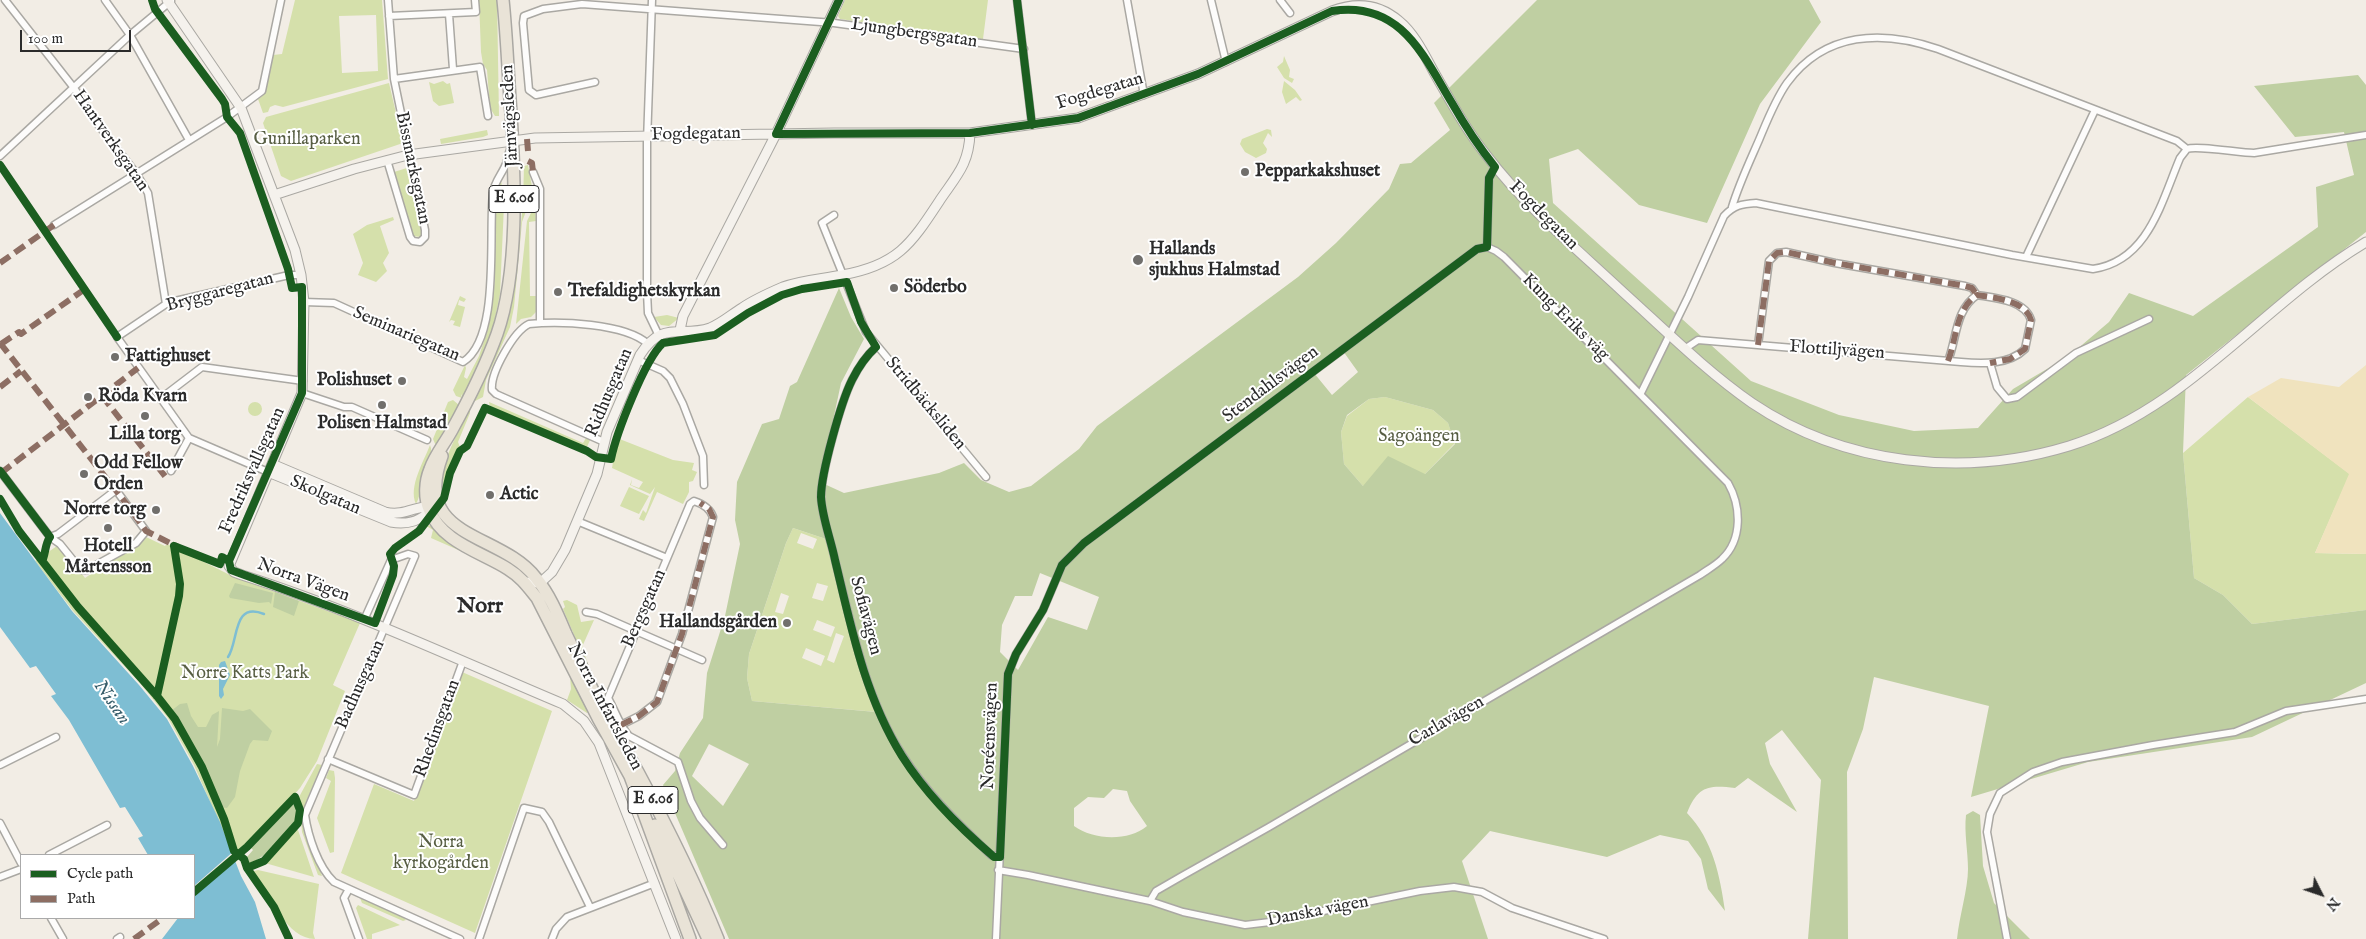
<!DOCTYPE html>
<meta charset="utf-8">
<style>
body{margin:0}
#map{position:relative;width:2366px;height:939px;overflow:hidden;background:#f2ede5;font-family:"IM FELL English",serif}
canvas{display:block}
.legend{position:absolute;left:20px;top:854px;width:175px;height:65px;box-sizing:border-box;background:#fff;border:1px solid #aaa;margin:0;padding:6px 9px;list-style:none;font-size:15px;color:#2b2b2b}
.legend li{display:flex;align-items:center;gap:10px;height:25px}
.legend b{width:25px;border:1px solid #aaa}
.north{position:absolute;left:2296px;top:869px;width:50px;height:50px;-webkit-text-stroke:4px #fff;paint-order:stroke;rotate:131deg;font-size:14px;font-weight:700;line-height:20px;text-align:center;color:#2b2b2b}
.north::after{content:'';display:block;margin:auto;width:18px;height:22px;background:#2b2b2b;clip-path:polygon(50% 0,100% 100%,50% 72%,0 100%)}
.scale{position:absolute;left:20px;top:30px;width:111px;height:22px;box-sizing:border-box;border:2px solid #2b2b2b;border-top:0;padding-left:6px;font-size:15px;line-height:18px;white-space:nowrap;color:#2b2b2b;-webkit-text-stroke:4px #fff;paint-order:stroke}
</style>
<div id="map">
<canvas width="2366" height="939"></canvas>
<ul class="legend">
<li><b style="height:6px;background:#1b5e20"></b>Cycle path</li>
<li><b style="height:6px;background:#8d6e63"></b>Path</li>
</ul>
<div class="north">N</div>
<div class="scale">100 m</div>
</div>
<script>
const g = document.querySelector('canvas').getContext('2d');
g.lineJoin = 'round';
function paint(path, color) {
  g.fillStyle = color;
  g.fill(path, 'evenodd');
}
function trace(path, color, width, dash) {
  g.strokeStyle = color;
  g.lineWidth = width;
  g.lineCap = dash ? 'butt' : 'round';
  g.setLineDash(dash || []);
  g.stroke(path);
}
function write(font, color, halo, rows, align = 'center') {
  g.font = font + ' "IM FELL English",serif';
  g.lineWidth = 4;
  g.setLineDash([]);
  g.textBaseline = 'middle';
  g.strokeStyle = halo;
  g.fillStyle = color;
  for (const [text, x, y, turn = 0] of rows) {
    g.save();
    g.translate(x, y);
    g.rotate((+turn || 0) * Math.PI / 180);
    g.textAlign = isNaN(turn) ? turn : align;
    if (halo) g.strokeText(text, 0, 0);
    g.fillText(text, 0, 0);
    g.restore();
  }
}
paint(new Path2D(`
 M295,0H382L388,79L283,107L275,105L270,107L268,112L263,113L258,99C269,93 266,86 268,75C269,68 271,61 273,55L282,54ZM376,15L378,71L342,73L339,16Z
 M479,0H497L499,116H495L490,108L487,70L483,64L481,52Z
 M845,0H988L983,39L840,19L838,16Z
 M1284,56L1290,70L1289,77L1294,79L1292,83L1284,78L1277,67L1283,62Z
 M443,81L447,84L450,83L454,103L439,106L433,101L429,82L434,84Z
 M1284,81L1295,90L1302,100L1300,101L1296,97L1286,104L1282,92Z
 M389,83L403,143L291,181L281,176L263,123L266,117Z
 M1267,129L1271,130L1272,137L1268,133L1263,143L1267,149L1266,153L1256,158L1245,152L1240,144L1242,139Z
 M487,130L488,135L483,137L441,144L440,139Z
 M528,165L532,187H529V191H532V195L522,222L514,307L510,327L486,380L483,397L473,402L517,262L523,204L524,166Z
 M410,167L423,231L421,237L412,236L394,172Z
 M501,179L504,205L500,294L492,333L463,397L461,394L462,398L456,396L453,390L465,365L466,368L464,377L467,379L479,356L488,329L494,292L496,214L502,203L501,198L495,195V193Z
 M535,205L536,221L529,222L530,296H538L536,312L531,317L521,319L516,324L527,221Z
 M393,217L394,220L380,226L389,253L383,263L387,271L376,282L358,275L363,263L353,234L367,225Z
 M460,296L466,299L464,302L459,300L458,305L465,307L460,327L453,325L455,321L451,320L449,322Z
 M667,315L679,318L669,326L661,325L654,317Z
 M1385,397L1433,410L1448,423L1455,443L1425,474L1363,486L1344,464L1341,432L1347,416L1369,399Z
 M2248,397L2350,474L2315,553L2366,554V610L2252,624L2223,595L2194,578L2183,453Z
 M453,400L459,405L436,446L433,439L448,402Z
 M248 409a7 7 0 1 1 14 0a7 7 0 1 1-14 0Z
 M489,402L583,443L586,438L590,440L587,447L580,448L490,407Z
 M470,409V413L458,442L461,450L451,466L442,496C436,469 458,433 470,409Z
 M617,438L673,460L694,463L692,470L697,472L693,481L689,482V492L683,504L657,492L644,521L639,519L643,510L646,513L655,487L650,494L630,485L632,479L631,485L639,488L643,482L612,468Z
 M430,445C434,454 427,459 424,468C420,480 422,494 416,504C408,487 424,461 430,445Z
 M629,487L649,496L639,514L620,506Z
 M423,524L432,526L472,556L431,538L433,530Z
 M793,528L826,539L866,687L877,712L752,701L747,678L749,654L786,543ZM801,533L817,539L813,549L797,543ZM817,583L828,586L823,601L812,598ZM781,593L789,596L783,614L775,612ZM817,620L835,627L831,637L813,630ZM836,633L844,636L834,663L827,660ZM806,648L825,656L821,666L802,658Z
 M146,537L165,546L167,544L176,548L234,577L360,623L333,685L345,691L317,761L300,788L259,834L234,857L194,765L168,718L140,683L73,611L35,561L60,544L85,578Z
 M567,600L577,605L581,622L594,620L582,647L597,689L563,609L565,607L563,601Z
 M544,624L589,711L587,713L567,700L571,689L570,676Z
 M462,672L552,711L475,933L341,873L374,784L414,801Z
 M317,764L322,765L306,802L302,818L322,876L318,875L302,832L299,797Z
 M329,770L334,771L335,778L334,852L330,853L317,818L331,781L326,778Z
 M296,829L298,830L314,877L265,863Z
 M258,870L319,884L313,933L315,939C287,939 270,896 254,875V871Z
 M360,898L404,918L406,920L403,921L362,903Z
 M358,905L400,925L372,934V939H367L356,908Z`), '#d5e0ab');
paint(new Path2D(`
 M1537,0H1809L1821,22L1760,104L1707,223L1639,205L1578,149L1549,159L1553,203L1751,381L1839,415L1914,431L1978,428L2013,389L2069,356L2109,322L2129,293L2193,316L2318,227L2316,187L2354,175L2344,132L2295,137L2254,86L2358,75L2366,85V232L2186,375L2183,453L2194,578L2223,595L2252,624L2366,610V683L2252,737L2088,762L1971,797L1989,706L1874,677L1863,729L1847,772L1848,939H1808L1821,780L1782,730L1765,743L1770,764L1797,812L1748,778L1735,788C1708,785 1698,786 1687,813C1713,840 1720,876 1725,911L1708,889L1701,859L1688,841L1660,835L1607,857L1490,831L1462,861L1488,939H729L663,785L675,771L680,753L703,718L707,673L725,616L740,544L735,520L737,482L762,424L779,419L790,386L797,382L839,288L851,317L864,339L841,383L820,482L844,493L939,473L964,463L981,480L1009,492L1031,486L1079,449L1097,426L1298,277L1336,243L1389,189L1400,164L1411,163L1450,130L1434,103ZM1343,351L1358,372L1332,395L1314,373ZM1385,397L1433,410L1448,423L1455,444L1425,474L1388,456L1363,486L1344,464L1341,432L1347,415L1369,399ZM793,528L826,539L866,687L876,712L752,701L747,678L749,654L786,543ZM1040,573L1099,597L1087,630L1048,617L1018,670L1000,652L1002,625L1015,596H1032ZM709,744L749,764L723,806L692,776ZM1113,789L1127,791L1130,801L1147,826C1128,842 1093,840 1074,826V808L1088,797L1104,798Z
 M235,583L273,593L271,604L269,602L259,603L230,598L229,596Z
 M275,592L299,601L294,616L273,607Z
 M187,703L191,716L198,727H206L212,715L219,711L217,747L220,739L222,708L243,711L250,709L272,731L268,741L253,740L250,744L240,771L235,797L227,808L221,807L194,751L171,711L180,704Z
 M292,804L297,807C297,810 298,816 297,819C292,831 262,861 249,863L247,857L253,850L249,846Z
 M1973,811L1980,815L1983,866L1994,903L2030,939H1957C1959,917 1968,889 1968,869C1968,851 1964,833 1966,815Z`), '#bfcfa2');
paint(new Path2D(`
 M2366,365V554L2315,553L2349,474L2248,397L2281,378L2339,387Z`), '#f0e3be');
paint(new Path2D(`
 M0,513L72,611L139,685L167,719L193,766L220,822L241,876L255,902L266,939H162L178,918H194V855H148L138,838L143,836L125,807L120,808L69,720L51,696L56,694L36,666L30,668L0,627Z
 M225,661L230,675L223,689L224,695L221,699L219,696V665L221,662Z`), '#7ebed3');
paint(new Path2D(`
 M234,851L237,858L194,895V886Z`), '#f2ede5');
trace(new Path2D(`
 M228,657C239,641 232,601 264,614`), '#7ebed3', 2.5);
const street = new Path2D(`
 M5,0L74,88L96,122L136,173L148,193L166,304
 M105,0L130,35L189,140
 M652,0L647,142V292L648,313L659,336
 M1017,0L1032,125
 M1127,0L1144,95
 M1211,0L1226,62
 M1280,0L1290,13
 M449,14L453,69
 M389,16L476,12L475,0
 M394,79L480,67L488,116
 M595,82L536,95L529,90L523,23L524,16L543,9L582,4L834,23L1024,49
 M0,156L130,35L171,1
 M387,160L410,237L413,241L420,242L425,237V230L394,79L388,0
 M533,172L540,189V323
 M1732,207C1739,184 1749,163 1759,140C1767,121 1775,100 1787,83C1825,31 1883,30 1938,49L2177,141L2187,149
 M834,215L822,223L866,332L986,477
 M54,225L227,117L262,91L281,0
 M2026,257L2095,110
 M304,302L334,303L463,362C501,338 488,234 493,193C494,181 504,172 507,161C508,157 508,154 510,150
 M1758,345L1769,261L1777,253L1786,252L1835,263L1965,286L1972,288L1977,295
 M876,347C866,356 858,368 852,380C841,402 821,473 821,497C822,518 831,540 835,560C852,627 865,698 903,756C927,794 959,824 991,855L1000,857
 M1686,348L1698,340L1961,362C1982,364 2009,365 2025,349L2031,320C2025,300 1995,298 1977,295C1955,310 1957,338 1948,361
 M638,360L663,371L670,378L683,404L703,456L704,485
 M1990,363L1997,387L2007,399L2017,397L2076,353L2149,319
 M302,393L344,407H352L427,440
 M1641,393L1688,297L1724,216C1734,205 1742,204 1756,203L2012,255L2093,269C2148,261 2161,203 2180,158L2187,149C2196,145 2240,153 2254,153L2366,135
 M160,399L202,367L303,381
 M604,442L496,394L492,390C490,373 514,331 529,324C559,321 625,323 648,344
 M0,471L50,537L60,544L81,570H87L136,543L146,531L116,490L58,534L50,537
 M171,471L189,438
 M268,472L189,438L117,337L166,304L175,301L289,275H301
 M577,521L667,558
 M586,612L597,614L702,660
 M364,620L391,560L408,554L415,556L305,815C308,836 318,867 334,882L460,939
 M621,725L639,716L657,702L682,634L713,517C710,508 703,504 694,501L690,504L608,698C615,710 619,725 629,736L678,762L691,801L700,818L723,845
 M328,759L414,795L463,661
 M0,765L56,737
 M0,823L21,863
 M49,855L107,825
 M998,870L1028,875L1150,901L1183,912L1245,925L1270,922L1420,891L1454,887L1482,892L1512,908L1604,939
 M0,877L21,869
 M349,889L344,898L359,939
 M1150,901L1156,891L1182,876L1269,827L1700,575C1707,570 1716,565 1722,559C1743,539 1741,506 1728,483L1504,257L1496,251L1487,247
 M51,918L63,939
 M117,939L120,937
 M479,939L524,808L542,812L549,822L590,907
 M552,939L556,929L567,917L655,883
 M996,939L1008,674L1016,654L1043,610L1062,565L1084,543L1477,249L1487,247L1489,178L1495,167
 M2007,939L1987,832L1990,814L2000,793L2033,772L2062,762L2153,745L2235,732L2286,711L2366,699`);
const secondary = new Path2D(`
 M167,0L241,108L295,250L301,275L304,302L302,393L229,566L234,572L242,575C352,610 456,659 563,704L584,721L599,743L676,939
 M274,195L354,169L408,155L535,138L834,133H970L1078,118L1198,74L1332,11C1356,2 1379,4 1399,21C1415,34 1425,56 1435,74C1451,102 1467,131 1487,156C1527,208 1577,249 1624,293C1665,330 1706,371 1752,403C1844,465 1964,478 2069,446C2187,410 2263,303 2366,242
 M680,330L683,316L776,134L839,0
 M272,464L385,512C405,517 418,504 432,507
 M268,472L391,522C407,525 423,521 433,507
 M525,582L540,583L552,572L565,550L597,474L607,432L640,355C663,319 681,338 710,328C722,323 732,314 742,308C755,299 769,293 783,287C802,280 823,279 842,275C898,265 911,244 940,200C957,175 969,164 970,133`);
const highway = new Path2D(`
 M503,0C507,38 508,75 511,113C515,179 519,271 497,334C485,367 469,399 452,430C445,443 435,455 430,469C425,481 424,497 429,509C441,542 481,552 508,569C521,577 528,587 537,598L598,718L630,776L690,939
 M442,456C411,540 500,531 536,578C550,595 558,615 566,634C579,661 591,687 604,713C615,733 627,752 638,772C667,826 695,882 718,939
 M655,825L708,939`);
trace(street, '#aaa8a3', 9);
trace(secondary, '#aaa8a3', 11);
trace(highway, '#aaa8a3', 14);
trace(street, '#fdfcfb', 6);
trace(secondary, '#f5f2ed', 9);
trace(highway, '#e9e3d7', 11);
trace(new Path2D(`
 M527,139L528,151
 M528,161L532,163L533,172
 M0,263L54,225
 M0,343L125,502L146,531L178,547
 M1,344L19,332L21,334L85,289
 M1758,345L1769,261L1777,253L1786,252L1835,263L1965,286L1972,288L1977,295
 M1948,361C1957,338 1955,310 1977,295C1995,298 2025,300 2031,320L2025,349L2010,359L1990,363
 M0,387L21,371
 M102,396L168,480
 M1,473L138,368
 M621,725L639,716L657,702L682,634L713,517L709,509L700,503
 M134,939L163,918`), '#8d6e63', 6, [12, 6]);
trace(new Path2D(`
 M152,0L155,9L222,99L225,104L227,117L240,133L288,269L292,288L302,287V393L229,561L231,570L375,623L393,575L394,566L390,554L395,548L419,531L444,498L450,473L460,451L467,446L485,408L587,451L596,457L611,459C616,434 645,359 663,343L715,335L748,313L782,295L802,289L847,282L861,322L876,347C866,356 858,368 852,380C841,402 821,473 821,497C822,517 831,540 835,560C851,627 865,697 902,756C926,794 960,828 994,857H1000L1008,674L1016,654L1043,610L1062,565L1084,543L1477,249L1487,247L1489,178L1495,167C1479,147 1465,126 1452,103C1424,57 1401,0 1332,11L1198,74L1078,118L970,133L776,134L839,0
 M1017,0L1032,125
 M0,165L117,337
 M0,471L50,537C45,544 46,551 43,559
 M0,499L19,531L78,607L157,696L175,719L202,767L224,819L234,851L244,859L247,868L274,907L289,939
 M174,546L220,564L222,557L229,561
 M157,696L179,596L180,584L174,546
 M194,892L247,847L295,797L300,810L298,823L264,861L247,868`), '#1b5e20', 8);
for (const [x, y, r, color] of [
 [1245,172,5,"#716f6c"],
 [1138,260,6,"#716f6c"],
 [894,288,5,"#716f6c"],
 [558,292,5,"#716f6c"],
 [115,357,5,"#716f6c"],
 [402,381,5,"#716f6c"],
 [88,397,5,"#716f6c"],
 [382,405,5,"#716f6c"],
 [145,416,5,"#716f6c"],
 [84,474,5,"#716f6c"],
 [490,495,5,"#716f6c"],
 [156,510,5,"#716f6c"],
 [108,528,5,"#716f6c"],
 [787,623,5,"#716f6c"]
]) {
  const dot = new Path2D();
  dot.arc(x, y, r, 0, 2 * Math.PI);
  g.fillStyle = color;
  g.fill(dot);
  trace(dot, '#fff', 2);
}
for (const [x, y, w] of [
 [514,199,50],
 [653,800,50]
]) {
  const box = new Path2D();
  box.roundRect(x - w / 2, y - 13.5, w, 27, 4);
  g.fillStyle = '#fff';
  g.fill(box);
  trace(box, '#2b2b2b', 1);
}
write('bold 16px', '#2b2b2b', null, [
 ["E 6.06",514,199],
 ["E 6.06",653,800]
]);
write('18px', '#2b2b2b', '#fff', [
 ["Ljungbergsgatan",914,34,8],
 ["Fogdegatan",1100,92,-17],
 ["Järnvägsleden",511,116,-93],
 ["Fogdegatan",696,135,-1],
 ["Hantverksgatan",110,141,55],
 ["Bissmarksgatan",412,168,78],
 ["Fogdegatan",1543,216,45],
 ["Bryggaregatan",220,293,-15],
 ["Kung Eriks väg",1565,318,45],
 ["Seminariegatan",406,335,23],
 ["Flottiljvägen",1837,351,4],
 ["Stendahlsvägen",1271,385,-37],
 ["Ridhusgatan",610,393,-67],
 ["Stridbäcksliden",925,404,50],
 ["Fredriksvallsgatan",253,471,-66],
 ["Skolgatan",325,496,23],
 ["Norra Vägen",303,581,20],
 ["Bergsgatan",645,609,-66],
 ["Sofiavägen",865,616,75],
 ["Badhusgatan",361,685,-66],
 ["Norra Infartsleden",604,707,62],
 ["Carlavägen",1447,722,-30],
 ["Rhedinsgatan",438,729,-70],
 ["Noréensvägen",991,736,-88],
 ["Danska vägen",1318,912,-11]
]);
write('18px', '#575e43', '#fff', [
 ["Gunillaparken",307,140],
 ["Sagoängen",1419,437],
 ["Norre Katts Park",245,674],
 ["Norra",441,843],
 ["kyrkogården",441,864]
]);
write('bold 18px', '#2b2b2b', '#fff', [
 ["Pepparkakshuset",1255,172],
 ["Hallands",1149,250],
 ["sjukhus Halmstad",1149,271],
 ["Söderbo",904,288],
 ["Trefaldighetskyrkan",568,292],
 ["Fattighuset",125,357],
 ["Polishuset",392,381,"right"],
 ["Röda Kvarn",98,397],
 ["Polisen Halmstad",382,424,"center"],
 ["Lilla torg",145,435,"center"],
 ["Odd Fellow",94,464],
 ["Orden",94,485],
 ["Actic",500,495],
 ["Norre torg",146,510,"right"],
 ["Hotell",108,547,"center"],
 ["Mårtensson",108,568,"center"],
 ["Hallandsgården",777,623,"right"]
], 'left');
write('italic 19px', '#385e6b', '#fff', [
 ["Nissan",111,703,55]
]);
write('bold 22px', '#2b2b2b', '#fff', [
 ["Norr",480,607]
]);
</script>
